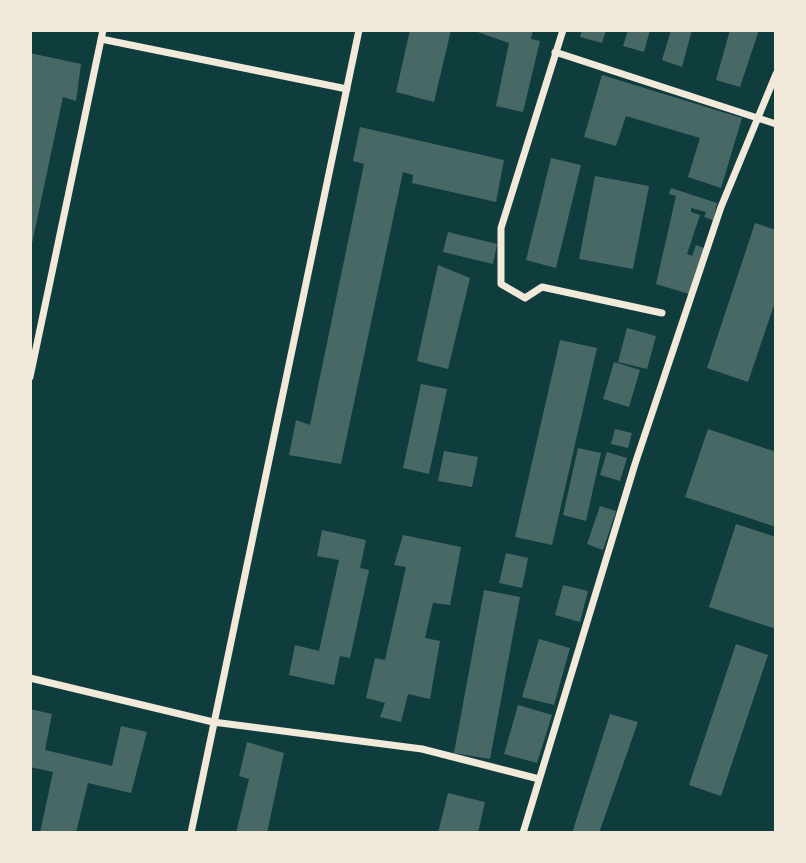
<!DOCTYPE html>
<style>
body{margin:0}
#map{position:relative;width:806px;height:863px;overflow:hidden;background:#0f3d3e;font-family:"Public Sans",sans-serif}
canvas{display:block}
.frame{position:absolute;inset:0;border:32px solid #f1e9da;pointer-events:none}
</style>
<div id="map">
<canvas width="806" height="863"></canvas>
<div class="frame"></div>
</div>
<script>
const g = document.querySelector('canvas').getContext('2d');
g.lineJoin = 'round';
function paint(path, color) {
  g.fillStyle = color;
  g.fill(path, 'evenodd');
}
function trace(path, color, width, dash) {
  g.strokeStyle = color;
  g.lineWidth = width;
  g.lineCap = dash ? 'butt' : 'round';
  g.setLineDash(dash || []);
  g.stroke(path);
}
paint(new Path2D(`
 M410,30H451L434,102L396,92Z
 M472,30H533L531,39L540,41L523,112L496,106L509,43Z
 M582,30H606L602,43L580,37Z
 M628,30H650L644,52L623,46Z
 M671,30H692L682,67L662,60Z
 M730,30H759L740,87L716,80Z
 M30,53L81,64L76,101L63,97L31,248Z
 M602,75L742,118L721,188L688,177L700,138L626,116L616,146L584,137Z
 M360,127L504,160L496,202L412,183L413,175L403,172L341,464L289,455L296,420L310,425L364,164L353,161Z
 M551,158L581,165L556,268L526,260Z
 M595,176L649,186L633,269L579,259Z
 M671,188L717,203L713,220L704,217L706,212L691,208V212L700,215L687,254L692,256L696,245L704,248L689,294L656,284L676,196L669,194Z
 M755,223L776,230V299L748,382L707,368Z
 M448,232L497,244L493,264L443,252Z
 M438,265L470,278L448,369L417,361Z
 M627,328L656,336L647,369L618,362Z
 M560,340L597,348L552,545L515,537Z
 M614,362L640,370L629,407L603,399Z
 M421,384L447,389L429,474L403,468Z
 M615,429L632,433L628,448L611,444Z
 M708,429L776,452V527L685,497Z
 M578,448L601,453L586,521L563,515Z
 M444,451L478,457L472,487L438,481Z
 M607,452L627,458L620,481L600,475Z
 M600,506L616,511L603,550L587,544Z
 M736,524L776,537V629L709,607Z
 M322,530L366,540L360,568L369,570L350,658L340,656L334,685L289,675L295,645L319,651L339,560L317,556Z
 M403,535L461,547L450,605L433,603L425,638L440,641L430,699L408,694L401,722L380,717L385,703L366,698L375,658L385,660L406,567L394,565Z
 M506,553L528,558L522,588L499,583Z
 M563,585L588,591L580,622L555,615Z
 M484,590L520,597L490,759L454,753Z
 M539,639L570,648L554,705L522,697Z
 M736,644L768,655L721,796L689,785Z
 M518,705L552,715L537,763L504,754Z
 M30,709L52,714L45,750L112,766L121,726L147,732L131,793L88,783L76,833H40L53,772L30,767Z
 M610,714L638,722L599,833H572Z
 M247,742L284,753L267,833H236L249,779L239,776Z
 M448,793L485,802L478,833H438Z`), '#486865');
trace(new Path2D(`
 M563,30L501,228V284L525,298L542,287L662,313
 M101,39L347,89
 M555,52L776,124
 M30,377L103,30
 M30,678L213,722L422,749L539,779
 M191,833L359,30
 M523,833L635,464L721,207L776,74`), '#f1e9da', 7);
</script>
